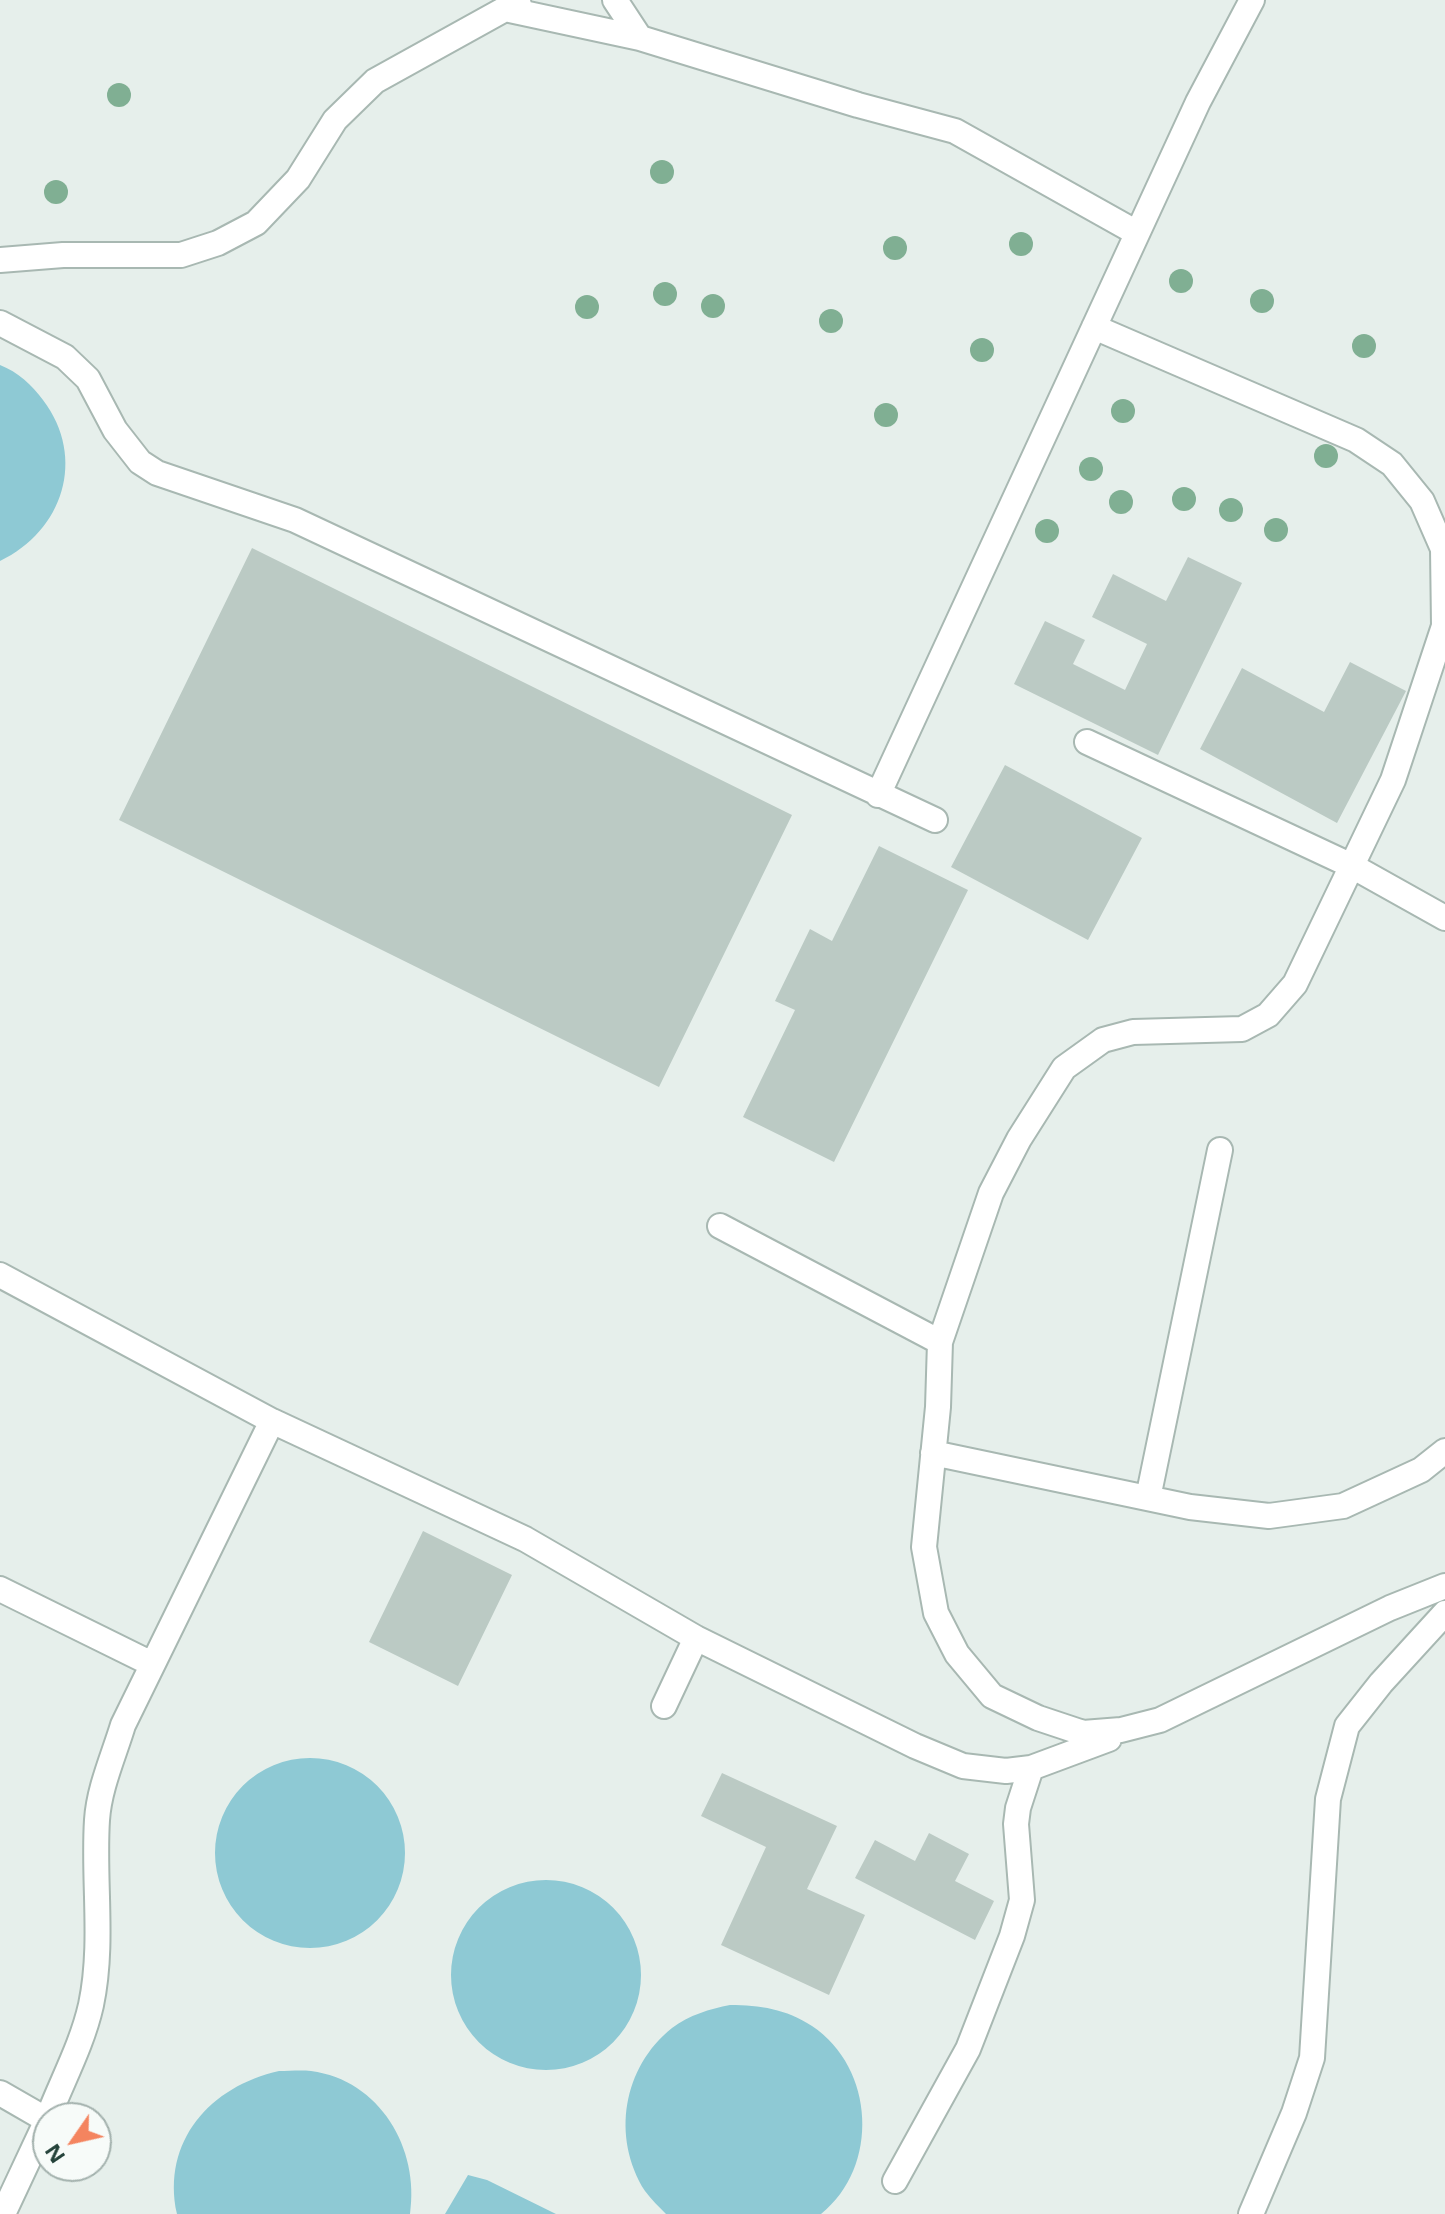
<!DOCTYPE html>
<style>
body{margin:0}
#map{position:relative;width:1445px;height:2214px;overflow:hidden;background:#e6efeb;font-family:"Open Sans",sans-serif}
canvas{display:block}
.north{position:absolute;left:32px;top:2102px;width:80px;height:80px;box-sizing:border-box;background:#f7fbf9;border:2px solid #a3b1ad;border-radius:50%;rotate:236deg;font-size:22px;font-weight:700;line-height:32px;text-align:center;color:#24423a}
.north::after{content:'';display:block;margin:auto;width:28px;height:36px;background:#f4845f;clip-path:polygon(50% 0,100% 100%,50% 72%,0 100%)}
</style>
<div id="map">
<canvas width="1445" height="2214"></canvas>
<div class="north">N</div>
</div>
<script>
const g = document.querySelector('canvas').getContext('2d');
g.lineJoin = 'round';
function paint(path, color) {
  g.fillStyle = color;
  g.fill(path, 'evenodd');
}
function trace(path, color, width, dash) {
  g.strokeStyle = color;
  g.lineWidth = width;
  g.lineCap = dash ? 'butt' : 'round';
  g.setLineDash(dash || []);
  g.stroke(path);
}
paint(new Path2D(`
 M0,365C18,372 32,385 43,400C87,458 63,531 0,561Z
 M215 1853a95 95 0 1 1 190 0a95 95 0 1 1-190 0Z
 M451 1975a95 95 0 1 1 190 0a95 95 0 1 1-190 0Z
 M730,2005C760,2005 786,2009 812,2026C875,2068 880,2167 821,2214H666C659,2207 651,2199 645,2191C611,2137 623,2067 672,2028C689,2015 710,2009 730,2005Z
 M279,2071C289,2071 301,2070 311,2071C380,2080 420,2149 410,2214H177C161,2141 211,2086 279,2071Z
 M468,2175L487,2180L556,2214H445Z`), '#8ec9d4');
paint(new Path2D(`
 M252,548L792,815L659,1087L119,820Z
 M1188,557L1242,583L1158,755L1014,684L1045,621L1085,640L1073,664L1125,690L1147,644L1092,617L1113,574L1166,601Z
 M1350,662L1406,691L1337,823L1200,749L1242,668L1324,712Z
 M1005,765L1142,838L1088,940L951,867Z
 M879,846L968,890L834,1162L743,1117L795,1010L775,1001L810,929L832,941Z
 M423,1531L512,1575L458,1686L369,1642Z
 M722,1773L837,1826L807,1889L865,1915L829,1995L721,1945L766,1847L701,1816Z
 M929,1833L969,1854L955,1881L994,1901L975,1940L855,1878L875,1840L915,1861Z`), '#bbcac4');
const minor = new Path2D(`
 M615,0L640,38
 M505,9L640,38L858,105L955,131L1137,233
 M0,260L63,255H181L218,243L256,223L298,179L335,120L375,81L505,9L519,5
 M0,323L65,357L88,379L115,430L140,462L157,473L295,520L935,820
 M1094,327L1356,440L1392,464L1422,501L1443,549L1444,626L1393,780L1295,984L1268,1015L1242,1029L1133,1032L1103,1040L1064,1068L1019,1139L991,1193L940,1342L938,1407L924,1547L936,1613L957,1654L992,1696L1038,1718L1083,1733L1121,1730L1160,1720L1390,1608L1445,1586
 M1087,742L1352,866L1445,918
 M878,795L1198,102L1252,0
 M720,1226L940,1342
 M0,1275L272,1421L525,1539L696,1638L915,1746L963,1766L1006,1771L1031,1768L1018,1808L1016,1824L1022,1900L1012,1936L968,2049L895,2181
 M933,1453L1190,1507L1269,1516L1343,1506L1421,1470L1445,1451
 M1148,1498L1220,1150
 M0,1589L152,1664
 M664,1706L696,1638
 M1031,1768L1109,1739
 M0,2093L47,2120C62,2081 82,2045 91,2005C104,1943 93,1881 97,1820C99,1788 114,1755 123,1725L272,1421
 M3,2214L47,2120
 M1251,2214L1294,2113L1312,2058L1328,1799L1347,1726L1381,1683L1445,1613`);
trace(minor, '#a8b8b2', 28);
trace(minor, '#fff', 24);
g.fillStyle = '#80af93';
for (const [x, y] of [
 [119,95],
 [662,172],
 [56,192],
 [1021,244],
 [895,248],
 [1181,281],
 [665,294],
 [1262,301],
 [713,306],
 [587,307],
 [831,321],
 [1364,346],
 [982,350],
 [1123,411],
 [886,415],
 [1326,456],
 [1091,469],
 [1184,499],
 [1121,502],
 [1231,510],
 [1276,530],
 [1047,531]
]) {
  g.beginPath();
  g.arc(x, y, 12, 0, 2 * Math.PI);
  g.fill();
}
</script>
